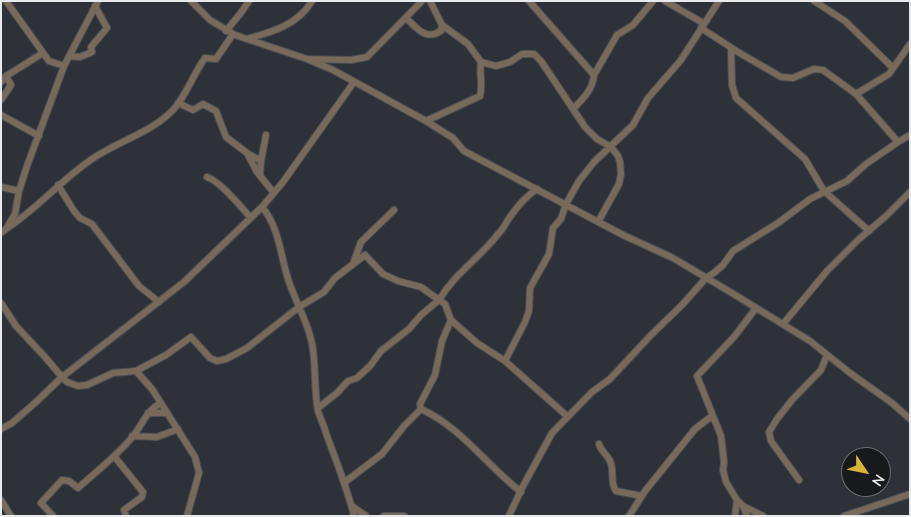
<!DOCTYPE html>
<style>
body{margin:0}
#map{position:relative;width:911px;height:517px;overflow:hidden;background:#2f3138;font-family:"Nunito Sans",sans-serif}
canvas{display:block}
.frame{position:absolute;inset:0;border:2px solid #e9eaee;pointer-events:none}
.north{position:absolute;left:841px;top:447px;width:50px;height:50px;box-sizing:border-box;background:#18191c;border:1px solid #6c6d70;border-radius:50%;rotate:124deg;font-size:14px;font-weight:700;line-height:20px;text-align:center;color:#e9eaee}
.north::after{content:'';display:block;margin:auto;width:18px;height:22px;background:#d6b534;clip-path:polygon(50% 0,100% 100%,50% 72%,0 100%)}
</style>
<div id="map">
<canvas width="911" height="517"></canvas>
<div class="frame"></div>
<div class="north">N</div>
</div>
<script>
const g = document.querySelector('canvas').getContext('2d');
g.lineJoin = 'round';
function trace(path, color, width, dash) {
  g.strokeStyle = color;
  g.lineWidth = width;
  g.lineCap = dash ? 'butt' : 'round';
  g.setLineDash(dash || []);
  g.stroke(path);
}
const street = new Path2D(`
 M6,1L49,61L64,66
 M191,1L210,20L235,35L307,59L351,60L367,57L422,1
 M430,1L442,25L468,44L481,62L496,66L510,62L522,54H534L541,61L585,127L597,139L611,147L618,156L620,162L621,174L619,184L598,222
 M529,1L594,75C593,89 583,99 573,109
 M665,1L703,23
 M814,1L845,21L893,68
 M406,18C417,28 425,41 441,31L442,25
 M701,28L738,52L781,77L793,78L814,69L823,70L856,94L889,74L910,44
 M226,31L240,14L249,1
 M247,39C272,32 298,25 312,1
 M731,48L732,85L736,98L805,159L824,191L869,231
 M69,56L80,57L92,52L91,47L107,28L95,6
 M307,59L333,70L426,121L453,138L464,151L623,235L673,258L732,293L810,341L850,373L892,403L910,419
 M594,75L617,35L633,25L653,1
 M1,82L6,76L43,53
 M354,82L283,182L262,207C280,228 280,256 289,282C297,305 310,326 313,350C316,370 314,391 318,411C320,418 324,425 326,433C336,461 347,487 354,516
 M856,94L898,142
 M1,100L11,85L6,76
 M178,103L193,110L203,104L216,111L226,137L247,153
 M1,115L39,136
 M426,121L480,96C483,85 479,73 481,62
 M261,161L266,135
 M260,175L261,161L247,153L257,172L274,193
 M207,177C221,182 240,206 251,218
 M58,185L74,211L80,218L92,224L139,286L159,302
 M1,187L19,191
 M6,229C37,209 61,180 92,159C118,141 151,133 173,110C187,95 193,74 205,58L216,59L233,34
 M1,233L6,229L15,214L19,191L27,166L64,66L98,1
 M354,261L361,242L394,210
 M1,303L16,326L45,357L62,377L67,382L78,386L87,385L113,373L136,371L166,355L191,337L210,358L217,361L226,359L247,348L299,307L324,292L335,278L365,255L383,274L398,281L421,287L439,300L421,315L409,329L381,351L370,366L357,378L348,381L337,393L318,408
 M451,320L477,343L505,361
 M783,324L827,271L858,240L886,216L910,192
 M136,371L152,389L195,457L199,473L187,516
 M421,409C462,428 485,464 521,492
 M148,413H167
 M567,416L505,361L525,322L529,311L530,288L549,254L553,228L561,219L566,204L579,181L594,162L633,125L648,98L681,60L719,1
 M1,429L12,423L36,402L62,377L184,282L262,207
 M132,436L157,437L178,429
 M599,444C601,452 609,455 611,464C614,473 610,483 616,491L642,496
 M114,456L143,492L142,497L124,510L126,516
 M799,480L771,441L769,432L777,419L792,400L821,370L827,355
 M345,482L382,454L404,426L421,409L420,404L435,375L442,341L451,320L445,304L439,300C455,273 480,258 499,233C504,228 506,222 510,217C518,205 525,197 537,189
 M1,500L11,516
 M352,506L366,516
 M743,506L763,516
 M53,516L41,503L62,480L69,481L78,488C97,471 118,455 134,435C143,423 147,410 161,403
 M384,516H404
 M509,516L522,488L552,433L592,392L610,379L651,335L682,305L706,278L715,272L723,265L733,251L778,223L810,199L847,181L866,164L898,142L910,135
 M629,516L645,491L695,429L712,416
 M735,516L737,500
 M747,516L743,506L737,500L726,482L723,470L724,462L721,436L697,376L734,337L756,308
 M844,516L910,494`);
trace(street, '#4d4f55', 8);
trace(street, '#776a5a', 6);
</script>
